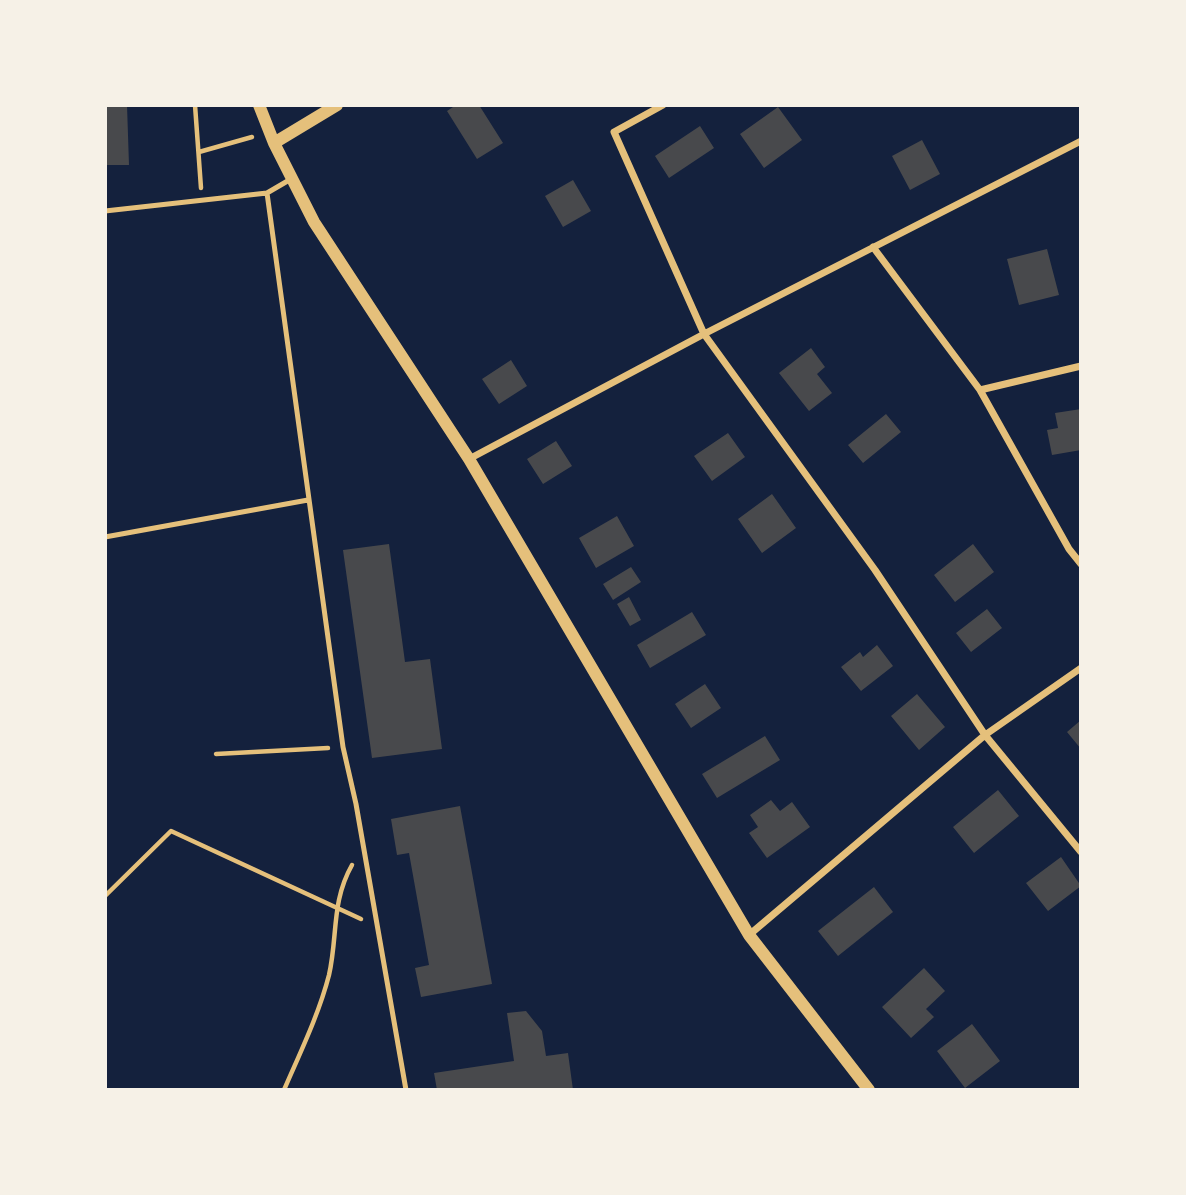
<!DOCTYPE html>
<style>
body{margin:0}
#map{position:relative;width:1186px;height:1195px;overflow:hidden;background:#14213d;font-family:"Sofia Sans Condensed",sans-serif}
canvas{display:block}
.frame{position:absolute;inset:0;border:107px solid #f6f1e7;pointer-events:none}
</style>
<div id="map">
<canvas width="1186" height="1195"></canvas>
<div class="frame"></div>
</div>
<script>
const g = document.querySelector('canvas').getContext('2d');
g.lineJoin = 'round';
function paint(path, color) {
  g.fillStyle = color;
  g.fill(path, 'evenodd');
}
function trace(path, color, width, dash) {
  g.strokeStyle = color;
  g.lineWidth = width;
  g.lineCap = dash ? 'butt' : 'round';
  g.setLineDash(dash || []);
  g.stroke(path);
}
paint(new Path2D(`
 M105,105H127L129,165H105Z
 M456,105H479L503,143L477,159L447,111Z
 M778,107L802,140L764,168L740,134Z
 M700,126L714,148L669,178L655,156Z
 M922,140L940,174L910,190L892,156Z
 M573,180L591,211L563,227L545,196Z
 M1047,249L1059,295L1019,305L1007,259Z
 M811,348L825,367L817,374L832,393L809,411L779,373Z
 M511,360L527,386L499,404L482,379Z
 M1081,409V450L1052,455L1047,430L1058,428L1055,413Z
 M886,414L901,432L863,463L848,445Z
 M728,433L745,457L712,481L694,456Z
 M556,441L572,466L543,484L527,459Z
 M772,494L796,528L762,553L738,519Z
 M617,516L634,546L596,568L579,538Z
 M389,544L405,662L430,659L442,749L372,758L343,550Z
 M973,544L994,572L955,602L934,575Z
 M631,567L641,582L613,600L603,584Z
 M629,597L641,620L630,626L617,604Z
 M987,609L1002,628L971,652L956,633Z
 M692,612L706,635L650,668L637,645Z
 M877,645L893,666L861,691L841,667L860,652L863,657Z
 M705,684L721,708L691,728L675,704Z
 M917,694L945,727L919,750L891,716Z
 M1081,720V749L1067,732Z
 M765,736L780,760L717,798L702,774Z
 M998,790L1019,816L974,853L953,827Z
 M771,800L780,811L792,802L810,827L767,858L749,833L758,827L750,815Z
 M460,806L492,984L421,997L415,968L429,965L409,853L397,855L391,819Z
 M1061,857L1081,886L1048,911L1026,883Z
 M874,887L893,912L838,956L818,931Z
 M924,968L945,991L926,1009L934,1017L911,1038L882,1007Z
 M526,1011L542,1031L546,1056L568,1053L573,1090H437L434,1073L514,1061L507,1013Z
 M972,1024L1000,1061L965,1088L937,1051Z`), '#48494c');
trace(new Path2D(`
 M195,105L201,188
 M199,152L252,137
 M216,754L328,748
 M105,896L171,831L361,919
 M284,1090C300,1053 319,1014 329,975C338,936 331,902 352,865`), '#e5c07b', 4.5);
trace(new Path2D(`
 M267,193L343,747L356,804L406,1090
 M105,211L267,193L291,179
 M105,537L308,500`), '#e5c07b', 5);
trace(new Path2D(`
 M663,105L614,132L704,334L875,570L985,735L1081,852
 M873,247L980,390L1069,549L1081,564
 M980,390L1081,366
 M469,459L704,334L1081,141
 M749,935L985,735L1081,668`), '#e5c07b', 7);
trace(new Path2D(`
 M259,105L274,143L314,222L469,459L749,935L869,1090
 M274,143L337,105`), '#e5c07b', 12);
</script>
